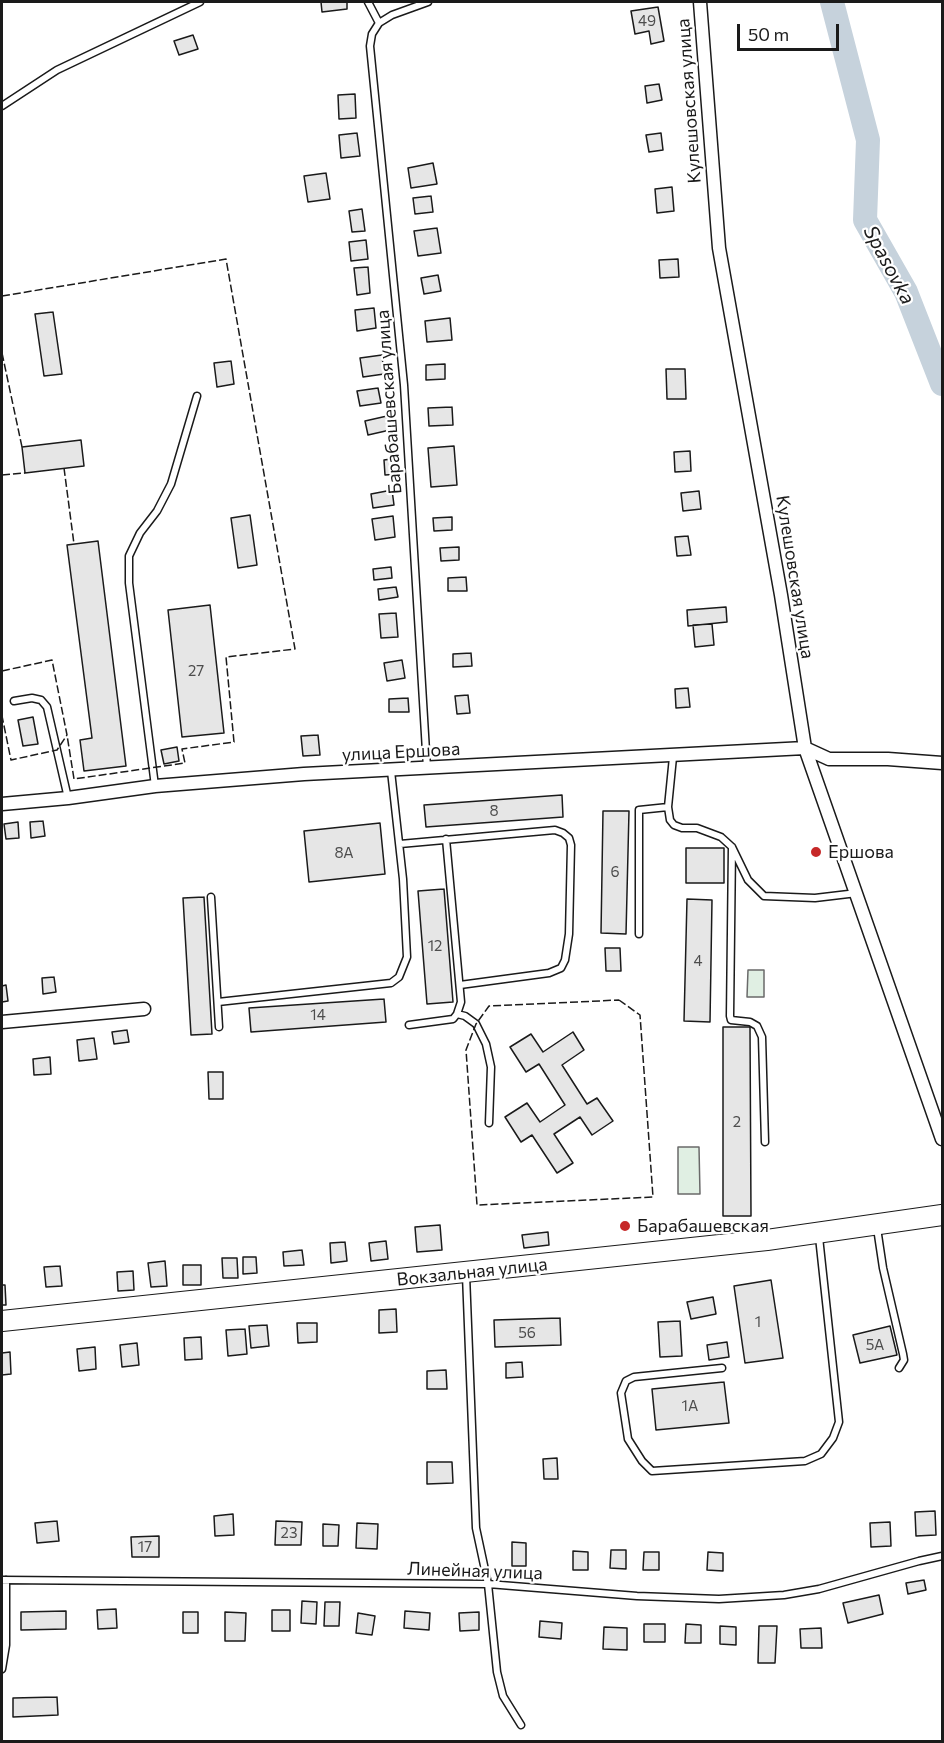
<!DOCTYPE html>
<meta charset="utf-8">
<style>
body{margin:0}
#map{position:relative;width:944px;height:1743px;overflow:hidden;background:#fff;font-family:Commissioner,sans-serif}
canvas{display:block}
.frame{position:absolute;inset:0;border:3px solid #1a1a1a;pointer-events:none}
.scale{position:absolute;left:737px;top:24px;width:102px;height:27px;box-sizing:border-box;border:3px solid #1a1a1a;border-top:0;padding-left:8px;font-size:18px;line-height:21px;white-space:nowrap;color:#1a1a1a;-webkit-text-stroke:4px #fff;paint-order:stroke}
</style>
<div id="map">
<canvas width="944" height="1743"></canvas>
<div class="frame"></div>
<div class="scale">50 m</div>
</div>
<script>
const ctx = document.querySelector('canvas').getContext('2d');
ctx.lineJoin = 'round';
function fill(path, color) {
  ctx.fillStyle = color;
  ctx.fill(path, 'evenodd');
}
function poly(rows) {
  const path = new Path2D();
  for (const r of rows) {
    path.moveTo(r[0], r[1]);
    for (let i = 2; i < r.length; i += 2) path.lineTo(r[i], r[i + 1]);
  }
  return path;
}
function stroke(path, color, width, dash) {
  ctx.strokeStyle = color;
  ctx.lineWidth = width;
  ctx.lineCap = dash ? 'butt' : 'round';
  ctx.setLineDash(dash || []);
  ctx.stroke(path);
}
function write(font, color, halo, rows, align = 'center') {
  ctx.font = font + ' Commissioner,sans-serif';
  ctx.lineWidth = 4.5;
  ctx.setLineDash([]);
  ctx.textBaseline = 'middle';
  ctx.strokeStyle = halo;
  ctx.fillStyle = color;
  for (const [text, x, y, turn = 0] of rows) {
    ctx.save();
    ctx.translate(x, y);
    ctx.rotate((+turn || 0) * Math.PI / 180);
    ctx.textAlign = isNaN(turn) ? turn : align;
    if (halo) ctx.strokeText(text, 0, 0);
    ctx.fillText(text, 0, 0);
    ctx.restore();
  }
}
const green = poly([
 [748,970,764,970,764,997,747,997,748,970],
 [678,1147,699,1147,700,1194,678,1194,678,1147]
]);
fill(green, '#e0efe3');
stroke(green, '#6a6a6a', 1.5);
stroke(poly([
 [832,2,868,140,865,220,906,292,942,384]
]), '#c6d2dc', 24);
const building = poly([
 [321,2,347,2,347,9,322,12,321,2],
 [658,7,664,41,651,44,649,31,635,34,631,11,658,7],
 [193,35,198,49,179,55,174,41,193,35],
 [659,84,662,100,647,103,645,86,659,84],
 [355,94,356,118,339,119,338,95,355,94],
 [357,133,360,156,341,158,339,135,357,133],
 [661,133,663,150,649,152,646,135,661,133],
 [433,163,437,184,411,188,408,168,433,163],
 [326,173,330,199,308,202,304,176,326,173],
 [672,187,674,211,657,213,655,189,672,187],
 [431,196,433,212,415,214,413,198,431,196],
 [362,209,365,231,352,232,349,211,362,209],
 [437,228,441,253,418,256,414,231,437,228],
 [366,240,368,259,351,261,349,242,366,240],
 [678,259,679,277,660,278,659,260,678,259],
 [368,267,370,293,357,295,354,268,368,267],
 [438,275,441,291,424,294,421,278,438,275],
 [374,308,376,328,357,331,355,310,374,308],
 [53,312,62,374,44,376,35,314,53,312],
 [450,318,452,340,427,342,425,321,450,318],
 [382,355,384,374,363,377,360,358,382,355],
 [231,361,234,384,217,387,214,363,231,361],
 [445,364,445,379,426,380,426,365,445,364],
 [666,369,685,369,686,399,667,399,666,369],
 [378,388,381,403,360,406,357,391,378,388],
 [452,407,453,425,429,426,428,408,452,407],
 [387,416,390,430,368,435,365,421,387,416],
 [81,440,84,466,25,473,22,447,81,440],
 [454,446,457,485,431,487,428,448,454,446],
 [690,451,691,471,675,472,674,452,690,451],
 [398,458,399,474,385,475,384,460,398,458],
 [392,490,394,505,373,508,371,494,392,490],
 [699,491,701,509,683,511,681,493,699,491],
 [250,515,257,565,238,568,231,518,250,515],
 [393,516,395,537,375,540,372,519,393,516],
 [452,517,452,530,434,531,433,518,452,517],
 [688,536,691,555,677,556,675,537,688,536],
 [98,541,126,766,84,771,80,740,92,738,67,545,98,541],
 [459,547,459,560,441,561,440,548,459,547],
 [391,567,392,578,374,580,373,569,391,567],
 [466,577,467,591,448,591,448,578,466,577],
 [396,587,398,597,379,600,378,589,396,587],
 [210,605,224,733,182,737,168,610,210,605],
 [726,607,727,622,688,626,687,610,726,607],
 [396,613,398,637,381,638,379,614,396,613],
 [712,624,714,645,695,647,693,625,712,624],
 [471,653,472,666,453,667,453,654,471,653],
 [402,660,405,678,387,681,384,663,402,660],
 [688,688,690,707,676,708,675,689,688,688],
 [468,695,470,713,457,714,455,696,468,695],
 [408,698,409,712,389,712,389,699,408,698],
 [33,717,38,744,23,746,18,720,33,717],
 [318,735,320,755,303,756,301,736,318,735],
 [177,747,179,761,164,764,161,750,177,747],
 [562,795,563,817,426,827,424,805,562,795],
 [603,811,629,811,626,934,601,933,603,811],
 [43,821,45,836,31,838,30,822,43,821],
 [18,822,19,838,6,839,4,824,18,822],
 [380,823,385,874,309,882,304,831,380,823],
 [686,848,724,848,724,883,686,883,686,848],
 [444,889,453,1002,427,1004,418,891,444,889],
 [204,897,212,1034,191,1035,183,898,204,897],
 [687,899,712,900,710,1022,684,1021,687,899],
 [605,948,620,948,621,971,606,971,605,948],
 [54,977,56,992,43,994,42,978,54,977],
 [6,985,8,1001,2,1002,2,986,6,985],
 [384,999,386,1022,251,1032,249,1008,384,999],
 [723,1027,750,1027,751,1216,723,1216,723,1027],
 [127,1030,129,1042,114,1044,112,1032,127,1030],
 [573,1032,584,1050,562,1065,587,1104,597,1098,613,1121,592,1135,580,1117,554,1134,573,1163,557,1173,532,1135,521,1142,505,1117,527,1103,540,1122,565,1105,539,1064,526,1072,510,1047,531,1034,543,1052,573,1032],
 [94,1038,97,1059,79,1061,77,1040,94,1038],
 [50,1057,51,1074,34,1075,33,1059,50,1057],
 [208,1072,223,1072,223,1099,209,1099,208,1072],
 [440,1225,442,1250,417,1252,415,1227,440,1225],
 [548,1232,549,1245,524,1248,522,1235,548,1232],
 [386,1241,388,1259,371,1261,369,1243,386,1241],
 [345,1242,347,1261,331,1263,330,1243,345,1242],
 [302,1250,304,1265,284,1266,283,1252,302,1250],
 [243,1257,256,1257,257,1273,243,1274,243,1257],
 [222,1258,237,1258,238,1278,223,1278,222,1258],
 [165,1261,167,1286,151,1287,148,1263,165,1261],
 [183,1265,201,1265,201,1285,183,1285,183,1265],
 [60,1266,62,1286,46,1287,44,1267,60,1266],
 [133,1271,134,1290,118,1291,117,1272,133,1271],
 [771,1280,783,1358,745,1363,734,1286,771,1280],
 [2,1285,5,1285,6,1305,2,1305,2,1285],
 [713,1297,716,1314,691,1319,687,1302,713,1297],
 [396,1309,397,1332,379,1333,379,1310,396,1309],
 [560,1318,561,1345,495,1347,494,1320,560,1318],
 [680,1321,682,1356,660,1357,658,1322,680,1321],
 [297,1323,317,1323,317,1342,298,1343,297,1323],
 [267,1325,269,1346,251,1348,249,1326,267,1325],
 [890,1326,897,1355,860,1363,853,1335,890,1326],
 [245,1329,247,1354,228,1356,226,1330,245,1329],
 [201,1337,202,1359,185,1360,184,1338,201,1337],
 [727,1342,729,1357,709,1360,707,1345,727,1342],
 [137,1343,139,1365,122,1367,120,1345,137,1343],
 [95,1347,96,1369,79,1371,77,1349,95,1347],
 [10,1352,11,1374,2,1375,2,1353,10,1352],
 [522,1362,523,1377,506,1378,506,1363,522,1362],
 [446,1370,447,1389,427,1389,427,1371,446,1370],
 [724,1382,729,1423,656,1430,652,1389,724,1382],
 [557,1458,558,1479,544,1479,543,1459,557,1458],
 [427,1462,452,1462,453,1483,427,1484,427,1462],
 [935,1511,936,1535,916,1536,915,1512,935,1511],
 [233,1514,234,1535,215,1536,214,1516,233,1514],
 [57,1521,59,1541,37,1543,35,1523,57,1521],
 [276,1521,302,1522,301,1545,275,1545,276,1521],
 [890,1522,891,1546,871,1547,870,1523,890,1522],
 [357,1523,378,1524,377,1549,356,1548,357,1523],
 [323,1524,339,1525,338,1546,323,1546,323,1524],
 [159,1536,159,1557,132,1557,131,1537,159,1536],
 [512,1542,526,1543,526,1566,512,1566,512,1542],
 [611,1550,626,1550,626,1569,610,1568,611,1550],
 [573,1551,588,1552,588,1570,573,1570,573,1551],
 [644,1552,659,1552,659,1570,643,1570,644,1552],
 [708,1552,723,1553,723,1571,707,1570,708,1552],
 [924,1580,926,1590,908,1594,906,1583,924,1580],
 [879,1595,883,1614,848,1623,843,1603,879,1595],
 [302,1601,317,1602,316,1624,301,1623,302,1601],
 [325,1602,340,1602,339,1626,324,1626,325,1602],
 [116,1609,117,1628,98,1629,97,1610,116,1609],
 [272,1610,290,1610,290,1631,272,1631,272,1610],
 [66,1611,66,1629,21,1630,21,1612,66,1611],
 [405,1611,430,1613,429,1630,404,1628,405,1611],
 [183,1612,198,1612,198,1633,183,1633,183,1612],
 [225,1612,246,1613,245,1641,225,1641,225,1612],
 [479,1612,479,1630,460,1631,459,1613,479,1612],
 [358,1613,375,1616,372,1635,356,1633,358,1613],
 [540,1621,562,1623,561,1639,539,1637,540,1621],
 [644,1624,665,1624,665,1642,644,1642,644,1624],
 [686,1624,701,1625,701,1643,685,1643,686,1624],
 [720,1626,736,1627,736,1645,720,1644,720,1626],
 [759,1626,777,1626,775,1663,758,1663,759,1626],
 [604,1627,627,1628,627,1650,603,1649,604,1627],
 [821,1628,822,1648,801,1648,800,1629,821,1628],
 [57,1697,58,1715,13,1717,13,1698,57,1697]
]);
fill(building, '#e6e6e6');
stroke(building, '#1a1a1a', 1.5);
const service = poly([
 [368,2,379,23],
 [2,106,57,70,200,2],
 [14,701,32,698,41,700,47,707,68,798],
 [673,757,668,807,670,820,674,825,682,828,697,828,721,837,732,847,748,880,764,896,815,898,857,893],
 [427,768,404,385,370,46,372,34,379,23,392,15,428,2],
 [155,786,129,583,129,556,140,533,157,511,171,484,197,396],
 [400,844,555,830,563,833,569,838,571,845,569,934,565,960,561,968,549,973,460,985],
 [732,847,730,1016,731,1020,750,1022,757,1026,762,1037,765,1142],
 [211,897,219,1027],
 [639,934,639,810,668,807],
 [218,1002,391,983,399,977,407,957,403,879,391,771],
 [457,1014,465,1016,476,1024,486,1044,491,1067,489,1123],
 [409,1025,453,1019,457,1014,461,1002,446,839],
 [877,1228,883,1268,903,1354,904,1360,899,1368],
 [466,1275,476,1528,488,1584,497,1672,503,1696,521,1725],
 [722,1368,634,1377,626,1381,621,1393,628,1439,642,1461,652,1471,805,1461,821,1454,833,1438,839,1422,819,1237],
 [2,1580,488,1584,637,1596,719,1599,784,1595,819,1589,919,1561,942,1556],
 [2,1669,6,1645,6,1580]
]);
const minor = poly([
 [700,2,719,248,781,595,805,748,942,1139],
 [2,804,68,798,155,786,304,774,805,748,829,759,888,759,942,763],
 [2,1022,144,1009]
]);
const primary = poly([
 [2,1321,767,1240,942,1215]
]);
stroke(service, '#1a1a1a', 9);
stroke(minor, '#1a1a1a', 15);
stroke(primary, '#1a1a1a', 22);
stroke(service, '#fff', 6);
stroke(minor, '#fff', 12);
stroke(primary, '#fff', 20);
stroke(poly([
 [2,296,226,259,295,649,226,657,234,742,182,749,185,763,74,779,67,735],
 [2,353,22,447],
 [64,468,74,544],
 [2,475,25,473],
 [2,671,52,660,67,735,57,750,11,760,2,716],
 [619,1000,640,1015,653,1197,477,1205,466,1050,476,1024,489,1006,619,1000]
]), '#1a1a1a', 1.5, [8, 3]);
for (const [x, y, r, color] of [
 [816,852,6,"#c62828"],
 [625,1226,6,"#c62828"]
]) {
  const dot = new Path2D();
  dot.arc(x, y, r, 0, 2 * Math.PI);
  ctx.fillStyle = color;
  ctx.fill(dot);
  stroke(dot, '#fff', 2);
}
write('15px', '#4d4d4d', null, [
 ["49",647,21],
 ["27",196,671],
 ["8",494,811],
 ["8А",344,853],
 ["6",615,872],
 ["12",435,946],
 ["4",698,961],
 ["14",318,1015],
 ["2",737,1122],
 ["1",758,1322],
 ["56",527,1333],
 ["5А",875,1345],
 ["1А",690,1406],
 ["23",289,1533],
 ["17",145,1547]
]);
write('18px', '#1a1a1a', '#fff', [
 ["Кулешовская улица",689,101,-94],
 ["Барабашевская улица",389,402,-94],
 ["Кулешовская улица",795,577,81],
 ["улица Ершова",401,752,-3],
 ["Вокзальная улица",472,1272,-6],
 ["Линейная улица",475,1571,2]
]);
write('18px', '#1a1a1a', '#fff', [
 ["Ершова",828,852],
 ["Барабашевская",637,1226]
], 'left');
write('italic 20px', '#1a1a1a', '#fff', [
 ["Spasovka",889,265,62]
]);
</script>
